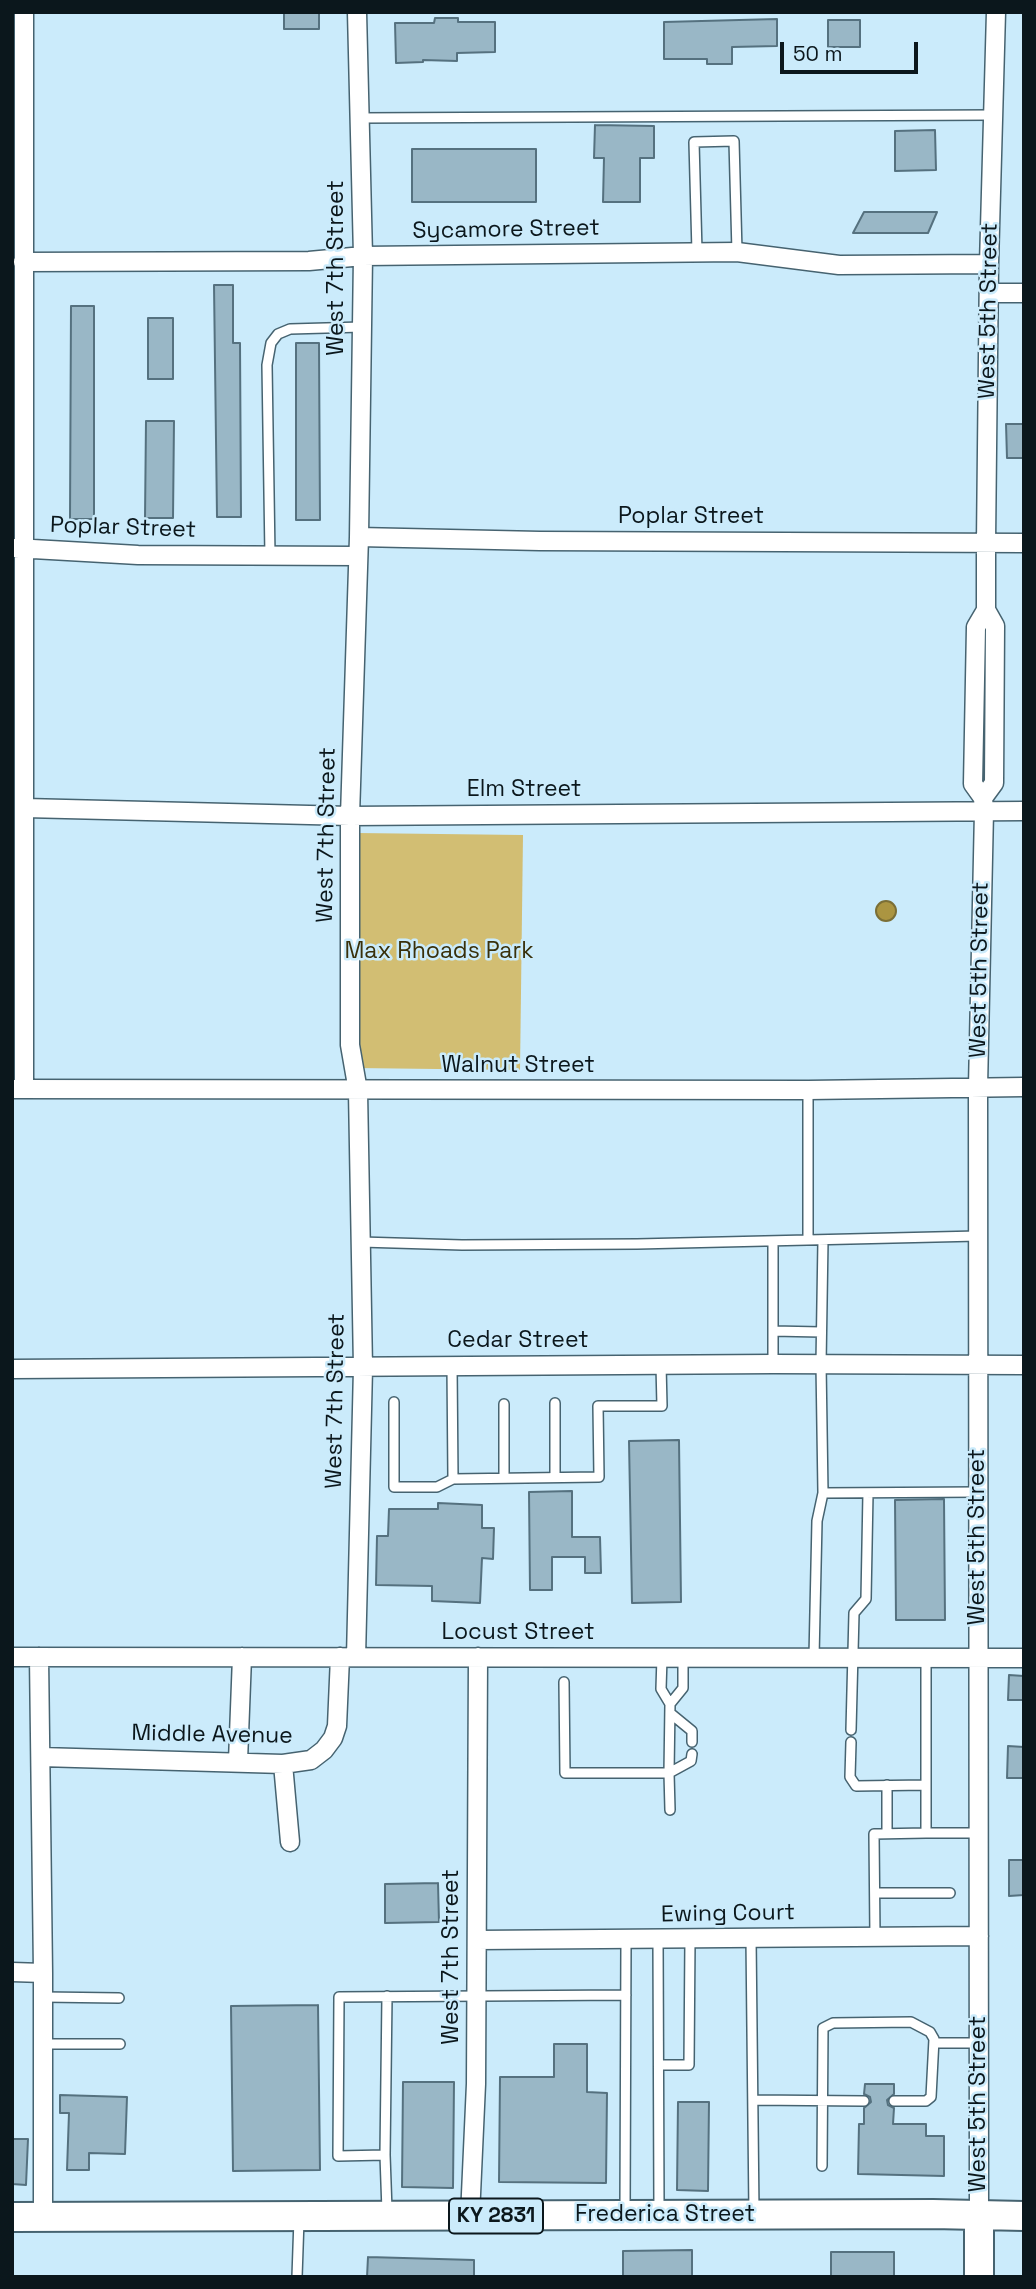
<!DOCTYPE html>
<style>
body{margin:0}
#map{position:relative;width:1036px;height:2289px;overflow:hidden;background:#cbebfb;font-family:"Space Grotesk",sans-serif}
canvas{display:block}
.frame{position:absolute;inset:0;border:14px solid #0b171c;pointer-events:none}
.scale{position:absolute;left:780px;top:42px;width:138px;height:32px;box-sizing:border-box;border:4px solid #0b171c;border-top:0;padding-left:9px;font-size:21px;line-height:24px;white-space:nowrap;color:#0b171c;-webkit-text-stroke:5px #cbebfb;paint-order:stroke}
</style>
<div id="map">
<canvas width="1036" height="2289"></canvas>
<div class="frame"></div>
<div class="scale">50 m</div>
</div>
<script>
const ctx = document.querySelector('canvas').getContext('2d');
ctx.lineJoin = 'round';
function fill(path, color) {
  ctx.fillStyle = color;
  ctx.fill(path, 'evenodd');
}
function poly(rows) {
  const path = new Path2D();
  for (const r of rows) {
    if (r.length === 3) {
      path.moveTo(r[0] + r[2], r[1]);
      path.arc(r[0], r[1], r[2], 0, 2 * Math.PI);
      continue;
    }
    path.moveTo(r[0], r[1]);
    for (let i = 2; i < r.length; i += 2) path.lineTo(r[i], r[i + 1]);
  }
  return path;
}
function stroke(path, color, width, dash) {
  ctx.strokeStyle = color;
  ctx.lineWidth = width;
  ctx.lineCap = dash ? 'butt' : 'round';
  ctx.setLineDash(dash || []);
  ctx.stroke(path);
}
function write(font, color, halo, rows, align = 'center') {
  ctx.font = font + ' "Space Grotesk",sans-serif';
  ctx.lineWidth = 5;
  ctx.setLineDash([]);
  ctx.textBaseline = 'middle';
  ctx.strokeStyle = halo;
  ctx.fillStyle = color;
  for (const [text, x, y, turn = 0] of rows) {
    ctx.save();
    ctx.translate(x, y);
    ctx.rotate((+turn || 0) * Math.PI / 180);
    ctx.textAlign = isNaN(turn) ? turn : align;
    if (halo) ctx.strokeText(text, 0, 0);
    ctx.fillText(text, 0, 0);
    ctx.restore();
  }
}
fill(poly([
 [357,833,523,835,520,1070,355,1068]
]), '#d2be73');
const water = poly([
 [886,911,10]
]);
fill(water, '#ab9541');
stroke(water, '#7b6f36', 2);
const building = poly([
 [284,12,319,12,319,29,284,29,284,12],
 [435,18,458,18,458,22,495,22,495,52,457,53,457,61,423,60,423,62,396,63,395,23,434,23,435,18],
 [777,19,777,46,732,47,732,64,707,64,707,59,664,59,664,22,777,19],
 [828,20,860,20,860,47,828,47,828,20],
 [595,125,654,126,654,158,640,158,640,202,603,202,604,158,594,158,595,125],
 [935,130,936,170,895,171,895,131,935,130],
 [412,149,536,149,536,202,412,202,412,149],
 [864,212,937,212,928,233,853,233,864,212],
 [214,285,233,285,233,343,240,343,241,517,217,517,214,285],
 [71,306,94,306,94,519,70,519,71,306],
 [148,318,173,318,173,379,148,379,148,318],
 [296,343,319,343,320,520,296,520,296,343],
 [146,421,174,421,173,518,145,518,146,421],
 [1006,424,1024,424,1024,458,1007,458,1006,424],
 [679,1440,681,1602,632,1603,629,1441,679,1440],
 [572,1491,572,1537,600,1537,601,1573,585,1573,585,1557,552,1557,552,1590,530,1590,529,1492,572,1491],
 [944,1499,945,1620,896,1620,895,1500,944,1499],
 [438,1503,482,1505,482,1528,494,1528,493,1559,482,1558,480,1603,432,1601,432,1586,376,1585,377,1536,388,1536,389,1509,438,1509,438,1503],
 [1009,1675,1024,1676,1024,1700,1008,1700,1009,1675],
 [1008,1746,1024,1747,1024,1778,1007,1778,1008,1746],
 [1009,1860,1024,1860,1024,1895,1009,1896,1009,1860],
 [438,1883,439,1922,385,1923,385,1884,438,1883],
 [318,2005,320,2170,233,2171,231,2006,318,2005],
 [554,2044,587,2044,587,2092,607,2093,606,2183,499,2182,500,2077,554,2077,554,2044],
 [403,2082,454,2082,453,2188,402,2187,403,2082],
 [865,2084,894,2084,894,2094,887,2100,888,2105,894,2108,893,2124,926,2124,926,2136,944,2136,944,2176,858,2174,859,2124,864,2124,864,2108,871,2102,870,2097,864,2094,865,2084],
 [60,2095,127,2097,125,2154,89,2153,89,2170,67,2170,69,2113,60,2113,60,2095],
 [678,2102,709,2102,708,2191,677,2190,678,2102],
 [12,2139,28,2139,26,2185,12,2184,12,2139],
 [692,2250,692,2277,623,2277,623,2251,692,2250],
 [831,2252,894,2252,894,2277,831,2277,831,2252],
 [368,2257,474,2260,474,2277,367,2277,368,2257]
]);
fill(building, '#99b7c6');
stroke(building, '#55717f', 2);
const lane = poly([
 [361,118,993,115],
 [697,252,694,142,734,141,737,252],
 [270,556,267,365,271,343,278,334,290,329,362,327],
 [808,1240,808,1090],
 [361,1242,462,1245,637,1244,978,1236],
 [773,1331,821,1332],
 [773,1364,773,1241],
 [452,1366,453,1479,599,1477,598,1406,662,1406,661,1365],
 [394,1402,394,1487,437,1487,453,1479],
 [555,1477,555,1403],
 [504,1478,504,1404],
 [823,1493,979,1492],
 [814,1657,817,1521,823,1493,821,1364,823,1240],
 [926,1658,926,1833,979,1833],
 [564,1682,565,1773,669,1773,670,1704,661,1689,662,1657],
 [670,1704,683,1688,683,1657],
 [670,1713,692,1731,692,1742],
 [851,1730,854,1613,866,1599,868,1493],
 [851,1742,850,1777,856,1786,926,1785],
 [887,1785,887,1833],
 [670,1810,669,1773,691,1761,692,1754],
 [875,1893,950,1893],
 [875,1937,874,1834,926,1833],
 [751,1938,754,2213],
 [658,1939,659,2210],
 [43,1997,119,1998],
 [934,2043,979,2043],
 [43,2044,120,2044],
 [659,2065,689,2065,690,1939],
 [753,2100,864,2101],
 [385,2155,387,1996],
 [822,2166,823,2028,833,2023,911,2022,930,2032,934,2039,931,2097,926,2101,894,2101],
 [625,2210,626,1940],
 [387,2211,385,2155,338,2156,339,1997,626,1995],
 [297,2277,299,2219]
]);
const street = poly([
 [24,12,24,1089],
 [23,262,309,261,363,256,737,252,839,265,989,264],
 [989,293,1024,293],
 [359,537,540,541,1024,543],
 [15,548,138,555,358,556],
 [983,798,994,783,995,626,986,610,986,542,989,264,996,12],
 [25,808,350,816,1024,811],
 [12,1089,808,1090,1024,1087],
 [12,1369,773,1364,1024,1365],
 [12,1657,1024,1658],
 [39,1657,43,1973,43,2217],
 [356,1657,363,1368,358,1091,350,1045,350,816,359,537,363,256,357,12],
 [41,1757,283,1764,311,1760,324,1750,333,1738,337,1726,340,1657],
 [238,1761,242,1657],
 [283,1764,290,1842],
 [477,1940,979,1936],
 [12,1972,43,1973],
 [979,2215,978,1087,984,811,983,798,973,784,976,627,986,610],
 [470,2216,476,2084,478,1657]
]);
const primary = poly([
 [979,2215,979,2277],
 [12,2217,933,2214,1024,2216]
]);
stroke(lane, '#466370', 12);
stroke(street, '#466370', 21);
stroke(primary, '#466370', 32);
stroke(lane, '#fff', 9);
stroke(street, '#fff', 18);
stroke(primary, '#fff', 28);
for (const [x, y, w] of [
 [496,2216,94]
]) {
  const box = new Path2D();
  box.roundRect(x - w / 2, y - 17.5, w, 35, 5);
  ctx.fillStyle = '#cbebfb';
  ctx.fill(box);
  stroke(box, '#0b171c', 2);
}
write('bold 21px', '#0b171c', null, [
 ["KY 2831",496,2216]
]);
write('23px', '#0b171c', '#cbebfb', [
 ["Sycamore Street",506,230,-1],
 ["West 7th Street",337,268,-90],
 ["West 5th Street",989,311,-89],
 ["Poplar Street",691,517],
 ["Poplar Street",123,528,2],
 ["Elm Street",524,790],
 ["West 7th Street",327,835,-89],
 ["West 5th Street",980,970,-89],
 ["Walnut Street",518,1066],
 ["Cedar Street",518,1341],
 ["West 7th Street",336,1401,-89],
 ["West 5th Street",978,1537,-90],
 ["Locust Street",518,1633],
 ["Middle Avenue",212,1735,1],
 ["Ewing Court",728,1914,-1],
 ["West 7th Street",452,1957,-90],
 ["West 5th Street",979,2104,-90],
 ["Frederica Street",665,2215]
]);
write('23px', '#39300a', '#cbebfb', [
 ["Max Rhoads Park",439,952]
]);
</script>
